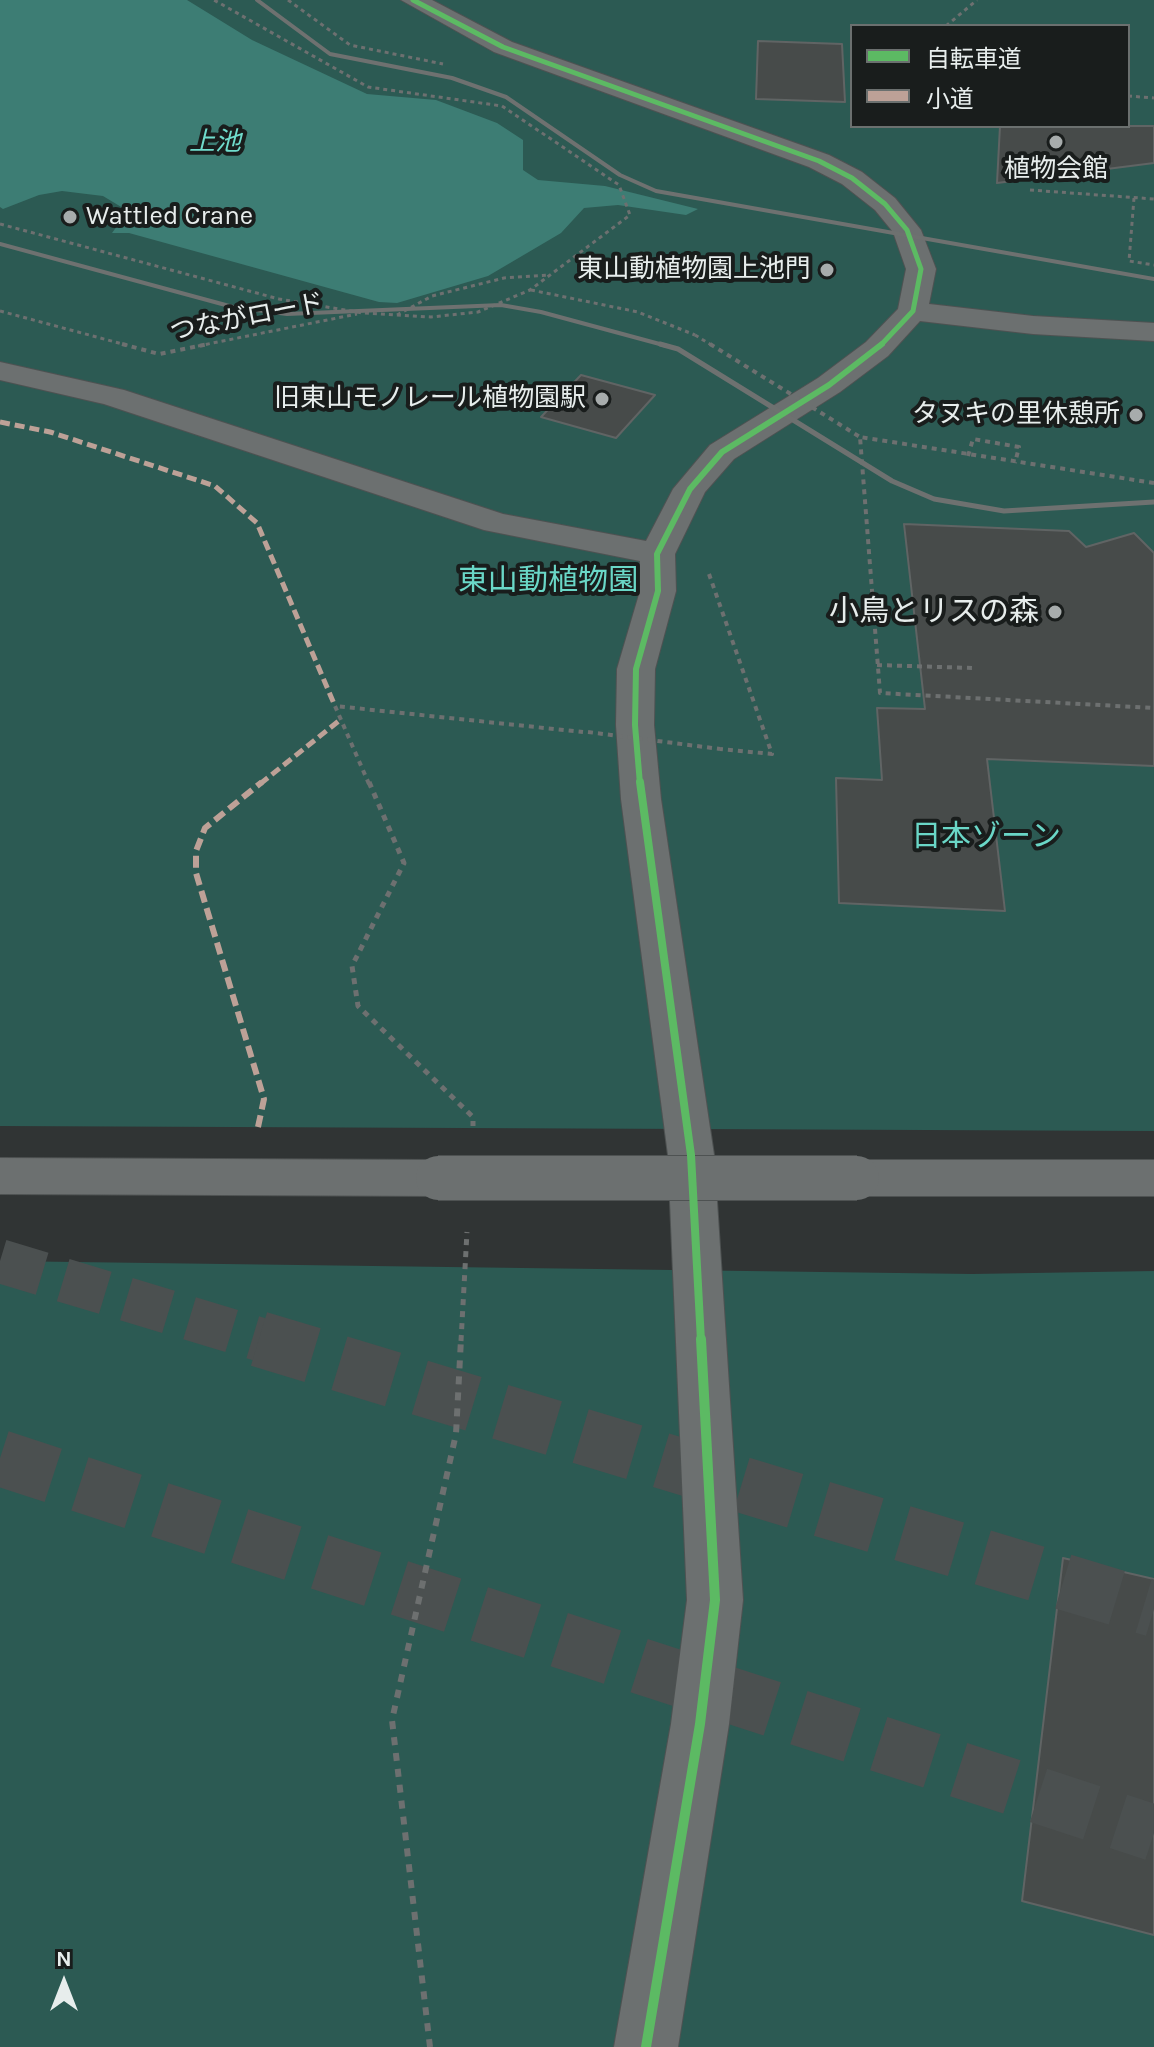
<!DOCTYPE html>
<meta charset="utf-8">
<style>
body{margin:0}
#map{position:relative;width:1154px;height:2047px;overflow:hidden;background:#303434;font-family:Karla,"Noto Sans JP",sans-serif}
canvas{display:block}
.legend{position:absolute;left:850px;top:24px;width:280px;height:104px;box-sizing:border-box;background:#191d1c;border:2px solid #6b706f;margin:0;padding:10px 14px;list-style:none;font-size:24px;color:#e7edec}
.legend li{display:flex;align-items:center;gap:16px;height:40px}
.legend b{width:40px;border:2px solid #6b706f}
.north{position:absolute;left:24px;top:1943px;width:80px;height:80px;-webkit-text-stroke:6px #191d1c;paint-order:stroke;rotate:0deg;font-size:22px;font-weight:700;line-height:32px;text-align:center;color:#e7edec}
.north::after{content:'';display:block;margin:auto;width:28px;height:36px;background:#e7edec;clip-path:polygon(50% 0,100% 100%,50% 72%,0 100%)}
</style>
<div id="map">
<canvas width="1154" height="2047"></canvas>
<ul class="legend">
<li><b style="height:10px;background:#5cba63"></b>自転車道</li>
<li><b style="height:10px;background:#bda197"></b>小道</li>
</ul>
<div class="north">N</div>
</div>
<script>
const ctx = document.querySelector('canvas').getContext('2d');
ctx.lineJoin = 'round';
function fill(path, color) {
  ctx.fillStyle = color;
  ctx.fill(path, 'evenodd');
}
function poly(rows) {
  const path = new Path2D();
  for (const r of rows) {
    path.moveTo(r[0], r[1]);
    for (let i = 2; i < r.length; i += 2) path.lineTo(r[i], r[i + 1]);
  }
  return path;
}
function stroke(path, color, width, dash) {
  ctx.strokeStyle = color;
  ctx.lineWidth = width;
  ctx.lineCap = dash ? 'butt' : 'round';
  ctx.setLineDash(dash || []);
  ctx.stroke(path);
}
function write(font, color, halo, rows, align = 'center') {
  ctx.font = font + ' Karla,"Noto Sans JP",sans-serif';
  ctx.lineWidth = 8;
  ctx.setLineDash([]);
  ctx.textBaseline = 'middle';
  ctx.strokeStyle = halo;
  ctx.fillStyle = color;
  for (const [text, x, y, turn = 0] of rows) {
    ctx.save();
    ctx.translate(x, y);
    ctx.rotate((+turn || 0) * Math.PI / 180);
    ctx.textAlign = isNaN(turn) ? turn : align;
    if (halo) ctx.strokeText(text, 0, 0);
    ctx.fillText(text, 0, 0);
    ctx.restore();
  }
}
fill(poly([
 [0,0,1154,0,1154,1131,0,1126],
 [852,26,1128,26,1128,126,852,126],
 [0,1261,972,1274,1154,1271,1154,2047,0,2047]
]), '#2c5a53');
fill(poly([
 [0,0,187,0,252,40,367,94,436,100,497,123,523,140,523,170,538,180,605,186,698,209,686,215,618,205,584,208,561,233,488,276,397,303,379,302,129,233,112,233,128,211,103,196,62,191,39,195,3,209,0,207]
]), '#3d7d74');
const building = poly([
 [758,41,842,44,845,102,756,99,758,41],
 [1000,126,1154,126,1154,163,997,183,1000,126],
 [581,375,655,395,616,438,541,417,581,375],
 [904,524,1069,531,1086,547,1134,533,1154,553,1154,766,987,759,1005,911,839,903,836,778,882,780,877,708,925,709,904,524],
 [1063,1558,1154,1579,1154,1935,1022,1901,1063,1558]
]);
fill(building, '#474b4a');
stroke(building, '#606464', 2);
stroke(poly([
 [0,1261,265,1341]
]), '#4b5050', 44, [44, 22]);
stroke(poly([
 [259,1339,1154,1609],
 [0,1458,1154,1833]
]), '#4b5050', 56, [56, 28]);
const minor = poly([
 [401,0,432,0,512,42,829,155,862,172,895,198,921,230,936,269,929,304,1033,316,1154,323,1154,341,1033,334,920,321,888,356,840,392,734,459,705,492,675,554,676,591,655,669,654,725,661,799,714,1155,743,1600,729,1724,678,2047,614,2047,671,1724,687,1600,668,1155,621,799,616,725,617,669,640,591,640,561,484,530,104,404,0,380,0,362,124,390,503,514,646,541,673,489,710,445,818,378,866,342,898,309,906,269,893,232,875,210,842,184,809,167,494,52,401,0],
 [0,1158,438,1160,455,1165,461,1178,455,1191,438,1196,0,1194,0,1158],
 [857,1160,1154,1160,1154,1196,857,1196,840,1191,834,1178,840,1165,857,1160]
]);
stroke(minor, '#4e5252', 2);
stroke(poly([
 [288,0,350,45,443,64],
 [946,26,977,0],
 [1128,96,1154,98],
 [1030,190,1154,199],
 [1134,198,1129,261,1154,265],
 [0,224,279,299,363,313,431,317,478,312,530,290,630,215,619,185,502,106,368,87,214,0],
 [531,290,638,312,695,335],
 [0,311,130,346],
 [397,315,432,296,504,278,548,275],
 [198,346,357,314]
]), '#6d7070', 3, [4, 4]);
stroke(poly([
 [122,344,159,354,208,344],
 [968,456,973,439,1019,447,1015,463],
 [1154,483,860,437,880,693,1154,708],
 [709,574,772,754,720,749],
 [877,665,972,668],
 [369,784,335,706,583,732]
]), '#6d7070', 4, [5, 5]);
stroke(poly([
 [369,782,404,863,352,966,358,1006,473,1117,473,1126],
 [461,1341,467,1232]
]), '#6d7070', 5, [6, 6]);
stroke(poly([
 [430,2047,392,1720,456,1434,461,1339]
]), '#6d7070', 6, [8, 8]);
fill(minor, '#6c7070');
stroke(poly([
 [257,0,330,54,452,78,506,97,620,175,656,191,1154,279],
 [0,244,233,307,287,314,501,305,541,312,667,346]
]), '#6e7170', 4);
stroke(poly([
 [660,344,678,349,892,481,934,499,1004,511,1154,502]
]), '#6e7170', 5);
const minorBridge = poly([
 [438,1178,857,1178]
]);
stroke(minorBridge, '#4e5252', 46, []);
stroke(poly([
 [695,335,713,346]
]), '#6d7070', 3, [4, 4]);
stroke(poly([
 [710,344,860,437],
 [588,732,720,749]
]), '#6d7070', 4, [5, 5]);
stroke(minorBridge, '#6c7070', 44);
stroke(poly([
 [0,422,50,432,215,486,257,523,335,706],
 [260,784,340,720]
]), '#bda197', 5, [10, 5]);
stroke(poly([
 [258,1127,264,1099,196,873,196,851,205,828,262,782]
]), '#bda197', 6, [12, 6]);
stroke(poly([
 [413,0,503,47,819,161,852,178,885,204,907,230,921,269,913,311,880,346]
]), '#5cba63', 5);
stroke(poly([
 [640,784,635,725,636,669,658,591,657,554,690,489,722,452,829,385,882,344]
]), '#5cba63', 6);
stroke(poly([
 [640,782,691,1155,701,1341]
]), '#5cba63', 8);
stroke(poly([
 [646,2047,700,1724,715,1600,701,1339]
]), '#5cba63', 10);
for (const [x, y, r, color] of [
 [1056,142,8,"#a7acac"],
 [70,217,8,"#a7acac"],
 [827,270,8,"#a7acac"],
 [602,399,8,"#a7acac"],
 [1136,415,8,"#a7acac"],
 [1055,612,8,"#a7acac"]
]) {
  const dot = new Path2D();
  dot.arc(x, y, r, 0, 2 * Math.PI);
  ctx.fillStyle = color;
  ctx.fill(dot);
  stroke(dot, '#191d1c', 3);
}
write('italic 26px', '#70dccc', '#191d1c', [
 ["上池",215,143]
]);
write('26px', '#e7edec', '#191d1c', [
 ["植物会館",1056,170,"center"],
 ["Wattled Crane",86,217,"left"],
 ["東山動植物園上池門",811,270],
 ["旧東山モノレール植物園駅",586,399],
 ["タヌキの里休憩所",1120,415]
], 'right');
write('26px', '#e7edec', '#191d1c', [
 ["つながロード",247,318,-11]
]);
write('30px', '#6ad7c7', '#191d1c', [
 ["東山動植物園",548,581],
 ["日本ゾーン",986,837]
]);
write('30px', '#e7edec', '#191d1c', [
 ["小鳥とリスの森",1039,612]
], 'right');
</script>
